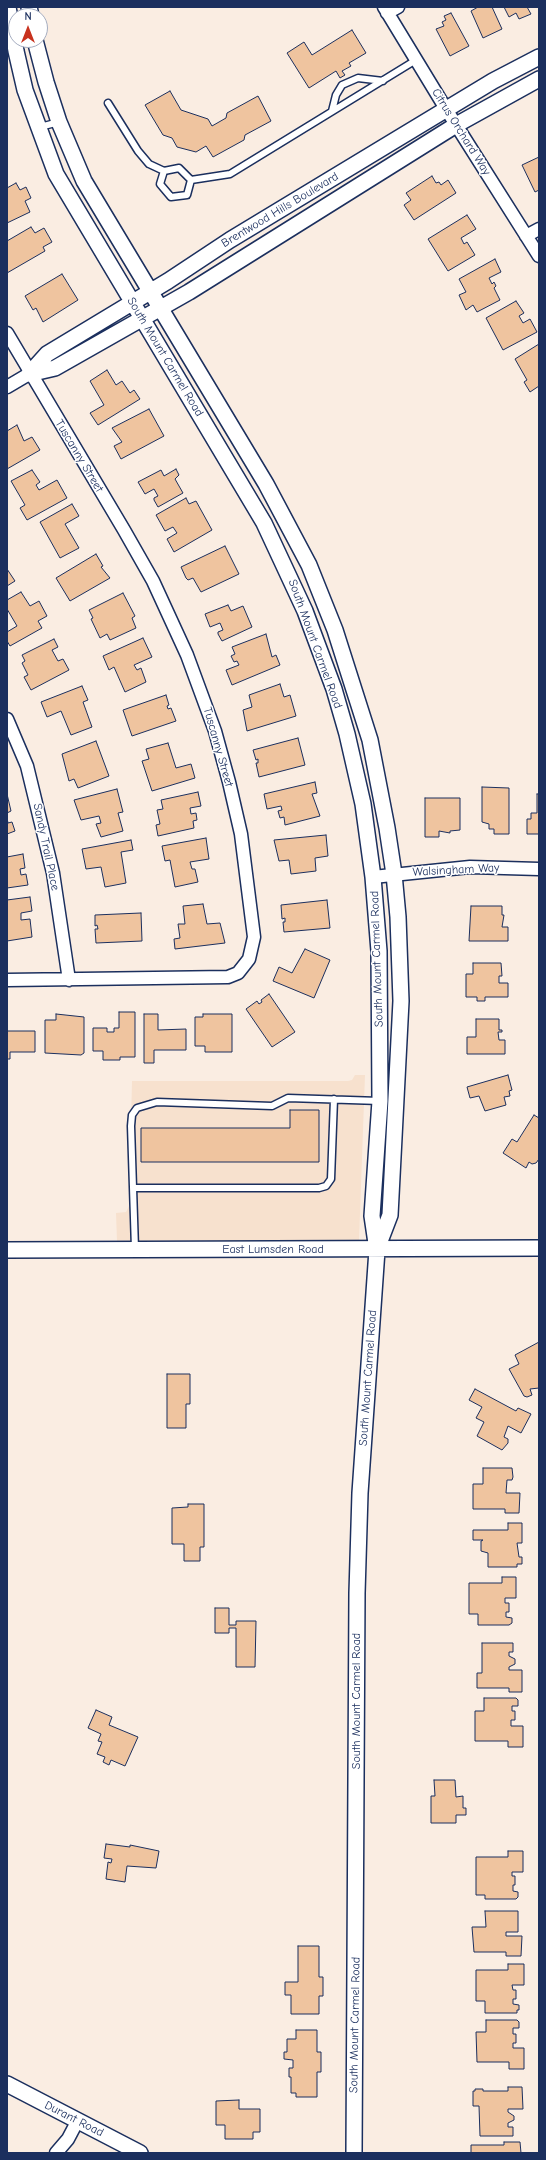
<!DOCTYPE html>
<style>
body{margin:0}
#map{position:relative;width:546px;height:2160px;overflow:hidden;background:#faede2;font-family:"Comic Neue",sans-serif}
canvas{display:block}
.frame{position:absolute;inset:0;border:8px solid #1b2f5e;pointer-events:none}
.north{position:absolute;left:8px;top:8px;width:40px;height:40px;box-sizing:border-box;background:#fff;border:1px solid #a4acbf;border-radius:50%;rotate:0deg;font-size:11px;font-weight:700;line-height:16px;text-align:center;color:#1b2f5e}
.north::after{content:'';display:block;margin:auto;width:14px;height:18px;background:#c8321e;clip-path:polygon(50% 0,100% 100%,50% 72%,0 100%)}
</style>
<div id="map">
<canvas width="546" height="2160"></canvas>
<div class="frame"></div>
<div class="north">N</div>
</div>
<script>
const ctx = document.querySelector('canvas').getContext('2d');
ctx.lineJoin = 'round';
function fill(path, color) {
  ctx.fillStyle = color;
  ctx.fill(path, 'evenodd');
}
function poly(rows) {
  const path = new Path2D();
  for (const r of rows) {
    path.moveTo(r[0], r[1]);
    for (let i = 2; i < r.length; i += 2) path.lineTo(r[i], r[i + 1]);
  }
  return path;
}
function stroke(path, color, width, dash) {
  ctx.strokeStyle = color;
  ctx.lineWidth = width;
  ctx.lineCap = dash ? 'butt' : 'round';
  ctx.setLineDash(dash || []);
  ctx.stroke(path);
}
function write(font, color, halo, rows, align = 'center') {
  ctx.font = font + ' "Comic Neue",sans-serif';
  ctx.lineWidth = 3;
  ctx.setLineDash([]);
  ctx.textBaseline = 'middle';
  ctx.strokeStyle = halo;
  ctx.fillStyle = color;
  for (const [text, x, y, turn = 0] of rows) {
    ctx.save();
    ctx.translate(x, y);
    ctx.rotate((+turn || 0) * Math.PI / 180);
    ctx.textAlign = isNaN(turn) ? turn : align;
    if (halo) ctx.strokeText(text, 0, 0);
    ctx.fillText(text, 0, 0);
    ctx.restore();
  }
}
fill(poly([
 [355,1075,365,1075,359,1241,117,1241,116,1213,126,1212,129,1206,132,1081,348,1081,352,1080]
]), '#f7e1ce');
const building = poly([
 [478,7,492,7,502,29,483,38,471,11,478,7],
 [504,7,527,7,531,14,519,19,516,13,509,17,504,7],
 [451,13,469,46,450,56,436,29,444,26,442,22,446,20,444,16,451,13],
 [352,30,366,53,349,63,351,66,342,71,345,75,340,78,336,71,309,88,287,53,304,42,312,55,352,30],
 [170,91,181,110,208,119,212,126,226,118,227,113,258,96,271,121,245,135,244,140,213,157,206,146,196,152,177,147,172,138,163,135,145,105,170,91],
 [539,157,539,190,535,192,522,165,539,157],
 [432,176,436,183,439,182,441,185,448,180,456,193,414,220,404,205,411,200,406,193,432,176],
 [16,183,20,190,26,187,31,198,25,201,30,212,7,223,7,188,16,183],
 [467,215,476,229,461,238,464,244,467,242,475,255,448,271,428,239,467,215],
 [31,227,35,233,44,228,52,242,43,247,45,251,7,273,7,241,31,227],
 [495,259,501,272,489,278,492,284,494,282,496,286,494,288,500,300,477,312,473,305,466,310,459,295,466,292,459,279,495,259],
 [62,274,78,300,43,322,36,308,33,310,25,296,62,274],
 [516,301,524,313,519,316,523,323,530,319,537,332,503,350,486,318,516,301],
 [539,344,539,386,530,392,524,382,527,380,515,359,539,344],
 [107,370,116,385,122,381,130,393,134,390,140,399,98,425,90,413,104,405,90,381,107,370],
 [149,409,164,436,121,459,114,446,122,442,112,428,149,409],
 [17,425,24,441,32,437,40,450,7,469,7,431,17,425],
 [176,469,179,475,175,479,183,493,158,507,154,500,154,498,158,496,154,489,145,494,138,482,161,470,164,476,176,469],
 [32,470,40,482,36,485,39,490,57,480,67,498,27,520,20,508,25,505,11,481,32,470],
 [186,498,189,504,196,501,212,530,174,552,167,539,177,533,173,527,165,531,156,515,186,498],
 [72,504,79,516,65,524,79,548,60,558,40,522,72,504],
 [225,546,239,574,201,592,193,578,188,580,186,578,181,567,225,546],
 [96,554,103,566,101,567,110,578,70,601,56,578,96,554],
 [7,569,15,581,7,586,7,569],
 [21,592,30,606,39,601,47,616,38,621,42,628,10,646,7,641,7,632,17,626,7,609,7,600,21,592],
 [123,593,135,616,132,618,136,628,110,640,107,634,100,638,91,619,93,618,89,610,123,593],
 [228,605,231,611,243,606,252,627,222,641,218,634,218,632,223,630,220,623,210,627,205,614,228,605],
 [266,634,272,657,276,655,280,665,232,685,226,670,239,665,237,661,234,662,231,656,235,654,232,647,266,634],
 [143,638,152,657,134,665,137,670,141,668,146,682,125,692,114,667,109,670,103,656,143,638],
 [54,639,58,647,52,650,58,661,63,659,69,670,31,690,24,677,28,675,22,663,25,661,22,655,54,639],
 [280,684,284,697,290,695,296,716,247,731,243,710,252,707,249,695,280,684],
 [82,686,88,700,83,702,92,727,71,735,61,711,47,717,41,702,82,686],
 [166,695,169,705,167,706,168,709,171,708,176,721,132,736,123,710,166,695],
 [298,738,305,765,259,777,256,763,258,763,258,759,256,760,253,750,298,738],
 [96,741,109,776,78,788,74,779,69,781,62,754,96,741],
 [168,743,176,768,191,764,195,778,152,791,142,761,149,759,146,749,168,743],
 [315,782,317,793,312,794,320,816,285,825,284,817,280,818,278,811,282,810,281,806,267,809,264,794,315,782],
 [482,787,509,788,509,834,494,834,494,829,489,829,489,824,482,822,482,787],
 [117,789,123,812,118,813,123,831,101,837,96,824,101,823,99,816,81,820,74,800,117,789],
 [198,792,201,806,190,808,191,814,196,813,197,820,193,821,194,828,158,836,156,825,160,824,157,810,163,809,161,800,198,792],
 [7,794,11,811,7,813,7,794],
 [537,794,539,794,539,834,527,834,527,819,531,819,531,813,537,813,537,794],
 [425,798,460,798,460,830,450,831,450,833,439,831,439,837,425,837,425,798],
 [7,818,8,823,12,822,15,831,7,834,7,818],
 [326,835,328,856,315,858,316,871,291,874,289,860,279,861,274,840,326,835],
 [206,838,209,859,190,862,192,869,195,869,198,882,175,887,170,860,165,861,162,846,206,838],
 [131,840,133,850,121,852,126,883,105,887,101,867,86,869,82,849,131,840],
 [23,854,25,868,20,869,21,875,26,874,28,885,7,888,7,857,23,854],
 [30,897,32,911,21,913,21,920,30,919,32,937,7,941,7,900,30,897],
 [327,900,330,928,284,932,283,922,285,922,285,918,282,919,281,905,327,900],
 [203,904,207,924,220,923,225,943,175,949,174,939,180,938,178,924,185,924,183,906,203,904],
 [471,906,502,906,502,915,504,915,502,927,508,927,508,941,469,941,471,906],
 [141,913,142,941,96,943,95,929,98,929,97,925,95,926,95,915,141,913],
 [305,949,330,960,314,998,273,981,279,967,292,973,305,949],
 [473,963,501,963,502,976,499,976,499,983,508,983,508,997,485,997,485,1001,477,1001,477,997,466,997,466,974,473,974,473,963],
 [269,994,295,1032,272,1047,246,1009,257,1001,259,1004,262,1002,261,1000,269,994],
 [119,1012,135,1012,135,1057,120,1057,120,1060,103,1060,103,1051,93,1051,93,1028,107,1028,107,1032,114,1032,114,1028,119,1028,119,1012],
 [56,1014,84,1017,84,1053,81,1055,45,1053,45,1020,56,1020,56,1014],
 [144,1014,158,1014,158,1030,186,1029,186,1050,154,1050,154,1063,144,1063,144,1014],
 [203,1014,232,1014,232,1052,205,1052,205,1046,195,1046,195,1017,203,1017,203,1014],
 [7,1015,7,1031,35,1031,35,1052,10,1052,10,1059,7,1059,7,1015],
 [476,1019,499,1019,499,1030,502,1030,502,1032,498,1032,499,1040,505,1040,505,1054,467,1054,467,1037,476,1037,476,1019],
 [508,1075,512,1090,509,1091,510,1096,504,1097,506,1105,485,1111,479,1096,470,1098,467,1087,508,1075],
 [290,1110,319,1110,319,1162,141,1162,141,1128,290,1128,290,1110],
 [534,1115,539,1118,539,1159,536,1163,532,1164,529,1162,526,1168,503,1153,512,1139,517,1142,534,1115],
 [539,1342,539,1388,530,1389,532,1395,527,1397,524,1396,509,1369,519,1364,515,1355,539,1342],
 [167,1374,190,1374,190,1404,186,1404,186,1428,167,1428,167,1374],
 [475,1389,516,1411,518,1408,531,1414,521,1433,508,1426,504,1437,508,1439,508,1443,502,1450,477,1436,484,1422,476,1418,482,1407,469,1400,475,1389],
 [483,1468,512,1468,513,1477,512,1480,507,1480,506,1493,520,1493,519,1513,505,1513,505,1509,473,1509,473,1484,483,1484,483,1468],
 [188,1504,204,1504,204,1547,200,1547,200,1561,184,1561,184,1544,172,1544,172,1508,188,1507,188,1504],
 [508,1523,522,1523,522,1543,517,1543,519,1557,522,1557,522,1564,517,1564,517,1567,488,1567,488,1553,481,1551,481,1541,483,1540,473,1540,473,1530,508,1530,508,1523],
 [502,1577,516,1577,516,1598,505,1598,505,1603,509,1603,509,1612,506,1612,506,1617,512,1618,512,1623,509,1625,478,1625,478,1614,469,1614,469,1583,502,1583,502,1577],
 [215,1608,229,1608,229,1625,236,1625,236,1621,256,1621,255,1667,236,1667,236,1628,229,1628,229,1633,215,1633,215,1608],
 [482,1643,513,1643,513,1652,509,1652,509,1656,515,1659,515,1664,509,1667,509,1670,522,1670,522,1692,509,1692,509,1688,477,1688,477,1673,482,1673,482,1643],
 [484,1698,516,1698,518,1700,518,1706,512,1706,512,1711,515,1711,515,1720,511,1720,511,1726,523,1726,523,1747,508,1747,508,1741,475,1741,475,1711,484,1711,484,1698],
 [96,1710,112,1717,109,1725,138,1737,125,1766,111,1760,109,1765,103,1762,105,1757,97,1754,102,1742,98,1741,101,1734,88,1728,96,1710],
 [434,1780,455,1780,456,1797,463,1796,463,1808,466,1808,466,1815,456,1815,456,1823,431,1823,431,1796,435,1796,434,1780],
 [106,1844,130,1847,130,1845,159,1851,156,1868,127,1866,125,1882,106,1879,108,1862,111,1863,112,1859,104,1858,106,1844],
 [508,1851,523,1851,523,1872,512,1872,512,1876,515,1876,515,1885,513,1885,513,1891,518,1892,518,1897,516,1899,485,1899,485,1895,476,1895,476,1857,508,1857,508,1851],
 [485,1911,518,1911,518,1932,506,1932,506,1936,522,1936,521,1956,506,1956,506,1952,474,1952,472,1927,486,1927,485,1911],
 [298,1946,319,1946,319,1977,323,1977,323,1996,319,1996,319,2014,291,2014,291,1995,285,1995,285,1982,298,1982,298,1946],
 [508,1964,524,1964,524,1985,512,1985,513,1990,516,1990,516,1999,513,1999,513,2004,519,2005,519,2010,517,2010,517,2013,485,2013,485,2001,476,2001,476,1970,508,1970,508,1964],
 [486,2020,517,2020,519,2022,519,2028,513,2028,513,2034,516,2034,516,2043,513,2043,513,2048,524,2048,524,2069,509,2069,509,2062,477,2062,476,2032,486,2032,486,2020],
 [296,2030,317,2030,317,2052,321,2052,321,2072,317,2072,317,2097,296,2097,296,2093,291,2093,291,2077,289,2077,289,2068,293,2068,293,2060,284,2059,284,2052,287,2052,287,2039,296,2039,296,2030],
 [508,2087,522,2087,523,2109,508,2109,508,2112,514,2116,514,2120,508,2123,508,2127,513,2127,513,2136,480,2136,479,2106,473,2106,473,2091,475,2091,475,2089,483,2089,483,2091,508,2091,508,2087],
 [239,2100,239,2109,260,2109,260,2132,253,2132,253,2139,225,2139,225,2125,216,2125,216,2101,239,2100],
 [504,2142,520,2142,521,2153,471,2153,471,2145,504,2145,504,2142]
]);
fill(building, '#efc49f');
stroke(building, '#1b2f5e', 1);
const service = poly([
 [108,103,138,151,149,164,164,171,160,184,171,197,187,195,191,180,230,174,416,60],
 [332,111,336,95,342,85,358,78,383,81],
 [40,127,59,122],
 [164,171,179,168,191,180],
 [134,1188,319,1188,326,1186,331,1179,334,1099],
 [135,1249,131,1126,132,1115,137,1108,157,1102,272,1106,288,1098,380,1101]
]);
const minor = poly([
 [384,7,446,109,539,256],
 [387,13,398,7],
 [526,236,539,229],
 [7,333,124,530,153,581,187,655,215,731,229,782,241,834,254,937,249,959,238,973,228,977,7,980],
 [7,387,29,374],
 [7,719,27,766,53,873,69,980],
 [373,877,470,867,539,869],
 [56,2153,68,2139,78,2120]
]);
const tertiary = poly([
 [8,7,16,51,25,90,56,174,264,523,305,611,334,689,347,734,363,804,373,877,379,951,380,1101,372,1216,377,1250,360,1493,357,1593,354,2153],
 [29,7,31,16],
 [35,40,46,82,59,122,84,181,266,484,309,565,335,630,370,740,387,828,394,874,398,917,401,1001,390,1215,377,1249],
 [29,374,47,354,168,281,230,240,493,81,539,57],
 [29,374,55,368,189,292,456,125,539,79],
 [7,1250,539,1248],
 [7,2084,140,2153]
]);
stroke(service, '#1b2f5e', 9);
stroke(minor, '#1b2f5e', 15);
stroke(tertiary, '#1b2f5e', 18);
stroke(service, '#fff', 6);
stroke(minor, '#fff', 12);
stroke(tertiary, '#fff', 15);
write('12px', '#1b2f5e', '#fff', [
 ["Citrus Orchard Way",461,132,58],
 ["Brentwood Hills Boulevard",280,210,-31],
 ["South Mount Carmel Road",165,357,59],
 ["Tuscanny Street",79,456,59],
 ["South Mount Carmel Road",315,644,70],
 ["Tuscanny Street",218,747,74],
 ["Sandy Trail Place",46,847,78],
 ["Walsingham Way",456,870,-3],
 ["South Mount Carmel Road",377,959,-92],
 ["East Lumsden Road",273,1250],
 ["South Mount Carmel Road",368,1378,-86],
 ["South Mount Carmel Road",357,1701,-90],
 ["South Mount Carmel Road",355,2025,-89],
 ["Durant Road",74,2119,27]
]);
</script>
